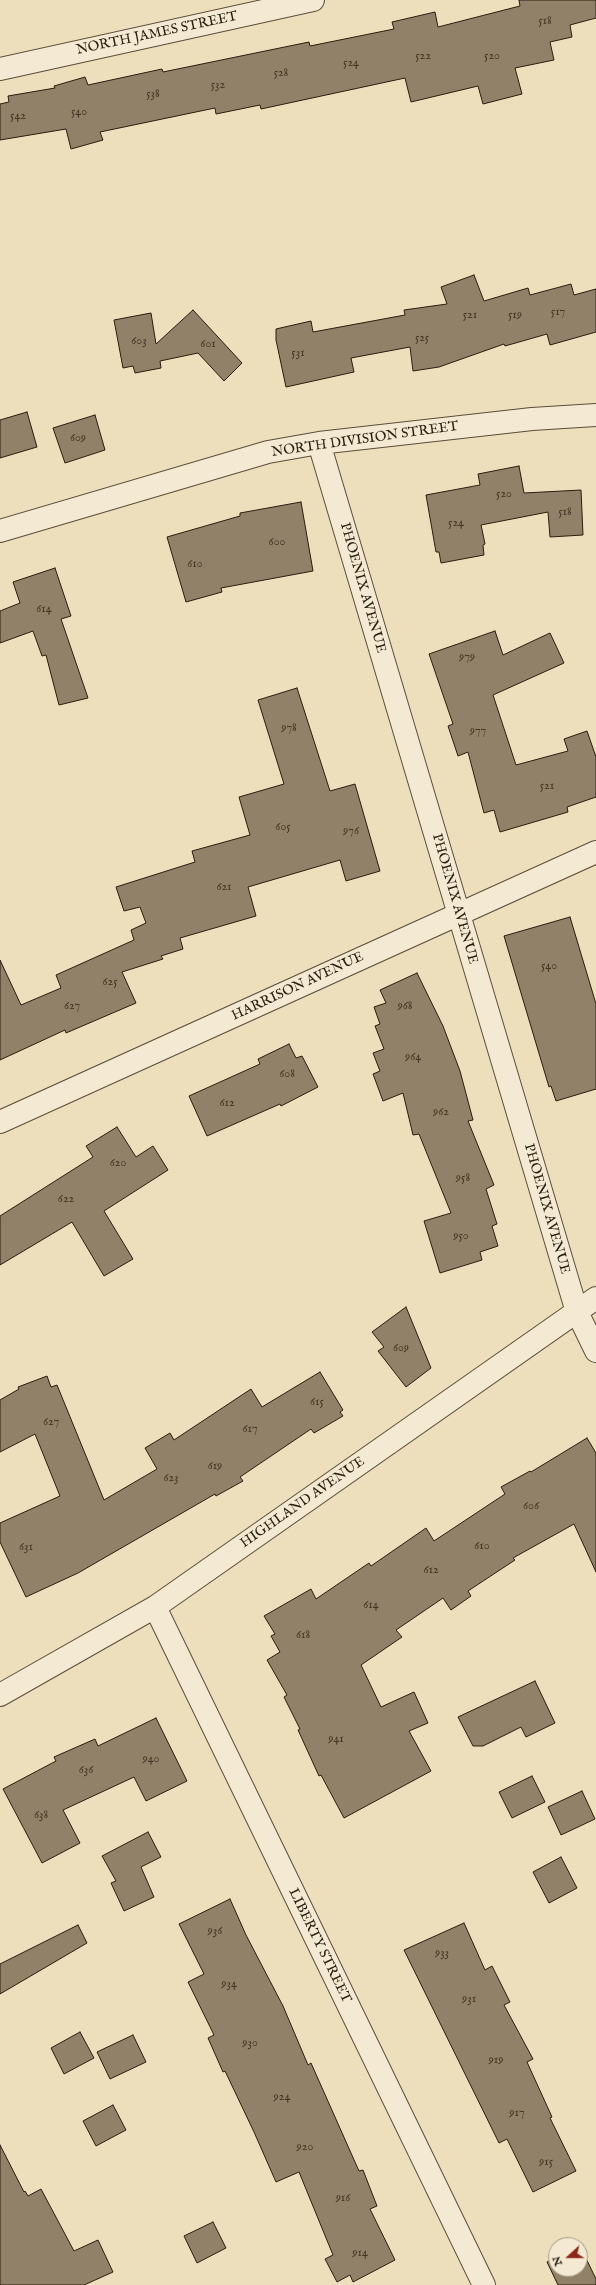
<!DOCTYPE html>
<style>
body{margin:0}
#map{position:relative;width:596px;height:2285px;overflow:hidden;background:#eedfbc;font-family:"IM FELL English",serif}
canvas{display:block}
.north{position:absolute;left:548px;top:2237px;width:40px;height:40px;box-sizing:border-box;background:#f4ead3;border:1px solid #a39884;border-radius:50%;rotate:249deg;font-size:11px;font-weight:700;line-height:16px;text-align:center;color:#2a1c0e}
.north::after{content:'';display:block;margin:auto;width:14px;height:18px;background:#8f2418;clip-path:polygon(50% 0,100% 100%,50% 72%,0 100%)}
</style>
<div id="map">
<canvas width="596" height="2285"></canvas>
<div class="north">N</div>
</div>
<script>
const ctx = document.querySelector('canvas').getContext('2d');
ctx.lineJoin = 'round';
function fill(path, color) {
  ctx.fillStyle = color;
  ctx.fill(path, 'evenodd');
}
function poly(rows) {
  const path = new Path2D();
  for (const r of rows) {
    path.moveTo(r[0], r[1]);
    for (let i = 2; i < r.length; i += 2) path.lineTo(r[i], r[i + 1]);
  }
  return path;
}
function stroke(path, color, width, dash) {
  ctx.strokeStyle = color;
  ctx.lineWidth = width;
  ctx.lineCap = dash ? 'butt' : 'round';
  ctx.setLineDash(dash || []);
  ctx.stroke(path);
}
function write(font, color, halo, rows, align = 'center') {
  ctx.font = font + ' "IM FELL English",serif';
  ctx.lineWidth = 3;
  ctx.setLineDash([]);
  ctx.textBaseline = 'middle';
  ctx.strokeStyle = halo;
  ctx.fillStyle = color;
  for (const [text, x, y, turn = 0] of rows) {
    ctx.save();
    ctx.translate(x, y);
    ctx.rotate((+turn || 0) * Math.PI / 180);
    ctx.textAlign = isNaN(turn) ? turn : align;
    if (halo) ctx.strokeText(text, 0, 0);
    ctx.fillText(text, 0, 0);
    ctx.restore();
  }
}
const building = poly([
 [519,0,596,0,596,18,570,25,572,37,550,42,554,60,515,68,522,94,483,104,478,86,411,102,405,78,261,109,260,105,216,114,215,108,100,132,103,140,71,149,66,129,0,140,0,104,9,102,8,96,55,88,54,86,85,77,88,85,162,69,163,72,309,42,310,46,394,29,392,22,435,12,438,27,520,6,519,0],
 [474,275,484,301,528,288,530,295,571,284,574,295,596,289,596,332,550,345,547,334,505,346,504,344,439,367,413,371,410,347,351,358,354,372,286,387,276,340,276,329,311,321,313,332,405,315,404,310,447,304,441,287,474,275],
 [193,310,242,363,224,381,198,353,160,361,161,368,135,373,133,366,123,368,114,320,151,313,156,344,193,310],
 [27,412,37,447,0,458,0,420,27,412],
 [95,415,105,450,65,463,53,428,95,415],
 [519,466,524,493,581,490,583,535,550,537,548,512,481,525,485,544,483,545,484,555,441,563,439,552,436,552,426,495,480,485,478,474,519,466],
 [301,502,313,571,221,588,222,592,186,602,167,537,240,516,240,513,301,502],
 [55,568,71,616,61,619,88,698,59,705,46,655,42,656,33,631,0,643,0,611,20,603,13,582,55,568],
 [495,631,503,655,550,633,564,663,493,695,516,765,568,751,564,739,587,731,596,757,596,797,567,807,568,812,500,832,494,810,484,813,468,752,458,756,448,726,453,724,429,654,495,631],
 [297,688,330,791,355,784,380,871,346,881,340,860,248,887,256,916,180,938,183,949,161,956,163,959,122,972,136,1003,66,1033,65,1030,0,1060,0,960,21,1005,61,988,56,975,134,940,131,930,146,923,140,907,124,911,116,887,195,862,192,851,250,835,239,797,284,784,258,700,297,688],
 [570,917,596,1004,596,1089,556,1101,551,1086,549,1087,504,936,570,917],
 [417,973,443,1026,460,1071,473,1120,468,1121,494,1185,486,1189,497,1224,492,1226,498,1246,480,1252,482,1260,440,1273,424,1221,451,1213,419,1134,413,1135,403,1093,383,1101,373,1074,380,1071,373,1053,384,1049,375,1026,380,1024,374,1007,386,1003,380,990,417,973],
 [289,1044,296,1058,302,1056,318,1087,281,1106,280,1104,207,1136,189,1096,260,1064,258,1059,289,1044],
 [117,1127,136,1157,153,1146,168,1170,104,1211,133,1259,104,1276,72,1222,0,1265,0,1216,93,1157,86,1146,117,1127],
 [406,1307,431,1368,406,1387,378,1351,384,1347,372,1332,406,1307],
 [320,1372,343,1410,340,1412,343,1416,314,1433,311,1429,240,1477,243,1481,216,1496,215,1494,78,1573,26,1597,0,1542,0,1523,60,1496,35,1434,0,1452,0,1400,19,1389,18,1387,47,1376,51,1387,57,1385,104,1500,157,1469,145,1448,170,1433,174,1440,251,1389,262,1407,320,1372],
 [587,1438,596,1453,596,1572,574,1524,513,1558,515,1560,468,1591,471,1596,451,1610,443,1598,396,1630,402,1637,361,1665,381,1707,414,1692,428,1723,409,1731,431,1771,344,1818,321,1775,319,1776,298,1730,300,1729,284,1697,287,1695,267,1660,280,1652,271,1636,275,1634,264,1616,311,1589,316,1599,369,1563,371,1566,426,1528,434,1541,505,1494,501,1487,530,1471,531,1472,587,1438],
 [535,1681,555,1723,526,1737,521,1727,483,1746,473,1746,458,1717,535,1681],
 [156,1718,187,1781,146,1801,134,1777,63,1810,80,1843,42,1863,3,1789,56,1761,54,1757,95,1739,98,1746,156,1718],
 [532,1776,545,1802,512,1818,499,1792,532,1776],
 [582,1791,595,1819,561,1835,548,1807,582,1791],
 [148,1832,161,1857,141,1867,154,1897,124,1911,111,1883,116,1881,102,1856,148,1832],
 [561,1857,577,1888,549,1903,533,1872,561,1857],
 [230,1899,246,1935,283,2006,308,2065,311,2063,359,2171,363,2170,377,2206,370,2209,395,2260,353,2282,350,2275,337,2282,325,2259,333,2255,299,2172,276,2182,254,2132,225,2071,223,2072,208,2038,214,2035,188,1982,204,1974,179,1924,230,1899],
 [464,1923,485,1970,492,1966,510,2002,504,2005,533,2059,527,2062,552,2117,550,2118,576,2171,533,2192,507,2139,499,2143,404,1950,464,1923],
 [78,1925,87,1943,0,1994,0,1964,78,1925],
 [80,2032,94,2058,64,2074,51,2048,80,2032],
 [133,2035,146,2062,110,2079,97,2052,133,2035],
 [113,2105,126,2130,96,2146,83,2121,113,2105],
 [0,2145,24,2192,25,2191,28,2196,41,2189,74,2251,98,2240,113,2272,84,2285,0,2285,0,2145],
 [213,2222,226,2248,197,2263,184,2236,213,2222],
 [580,2246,596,2279,596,2285,558,2285,547,2262,556,2257,556,2269,580,2269,580,2246]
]);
fill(building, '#908168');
stroke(building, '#2a1c0e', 1);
const minor = poly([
 [0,69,313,0],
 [319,443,577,1312,596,1351],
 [0,531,268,452,319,443,532,419,596,415],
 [0,1122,596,852],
 [155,1607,484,2285],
 [0,1695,155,1607,596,1298]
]);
stroke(minor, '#5b4d3a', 24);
stroke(minor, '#f4ead3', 22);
write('12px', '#443524', null, [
 ["518",545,22],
 ["522",423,57],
 ["520",492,57],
 ["524",351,64],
 ["528",281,74],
 ["532",218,86],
 ["538",153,95],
 ["540",79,113],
 ["542",18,117],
 ["517",558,313],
 ["521",470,316],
 ["519",515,316],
 ["525",422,339],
 ["603",139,342],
 ["601",208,345],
 ["531",298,354],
 ["609",78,439],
 ["520",504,495],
 ["518",565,513],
 ["524",456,524],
 ["600",277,543],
 ["610",195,565],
 ["614",44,610],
 ["979",467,658],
 ["978",289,729],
 ["977",478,732],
 ["521",547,787],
 ["605",283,828],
 ["976",351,832],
 ["621",224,888],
 ["540",549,967],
 ["625",110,983],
 ["627",72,1007],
 ["968",405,1007],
 ["964",413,1058],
 ["608",287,1075],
 ["612",227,1104],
 ["962",441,1113],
 ["620",118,1164],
 ["958",463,1179],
 ["622",66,1200],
 ["950",461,1237],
 ["609",401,1349],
 ["615",317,1403],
 ["627",51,1423],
 ["617",250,1430],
 ["619",215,1467],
 ["623",171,1479],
 ["606",531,1507],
 ["610",482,1547],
 ["631",26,1548],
 ["612",431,1571],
 ["614",371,1606],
 ["618",303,1636],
 ["941",336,1740],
 ["940",151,1760],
 ["636",86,1771],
 ["638",41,1816],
 ["936",215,1932],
 ["933",442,1954],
 ["934",229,1985],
 ["931",469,2000],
 ["930",250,2044],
 ["919",496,2061],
 ["924",282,2098],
 ["917",517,2114],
 ["920",305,2148],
 ["915",546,2163],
 ["916",343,2199],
 ["914",360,2254]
]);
write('14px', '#2a1c0e', '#f4ead3', [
 ["NORTH JAMES STREET",157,34,-12],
 ["NORTH DIVISION STREET",365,440,-8],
 ["PHOENIX AVENUE",362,588,74],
 ["PHOENIX AVENUE",454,899,74],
 ["HARRISON AVENUE",298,987,-25],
 ["PHOENIX AVENUE",546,1209,74],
 ["HIGHLAND AVENUE",303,1503,-35],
 ["LIBERTY STREET",319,1946,64]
]);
</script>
